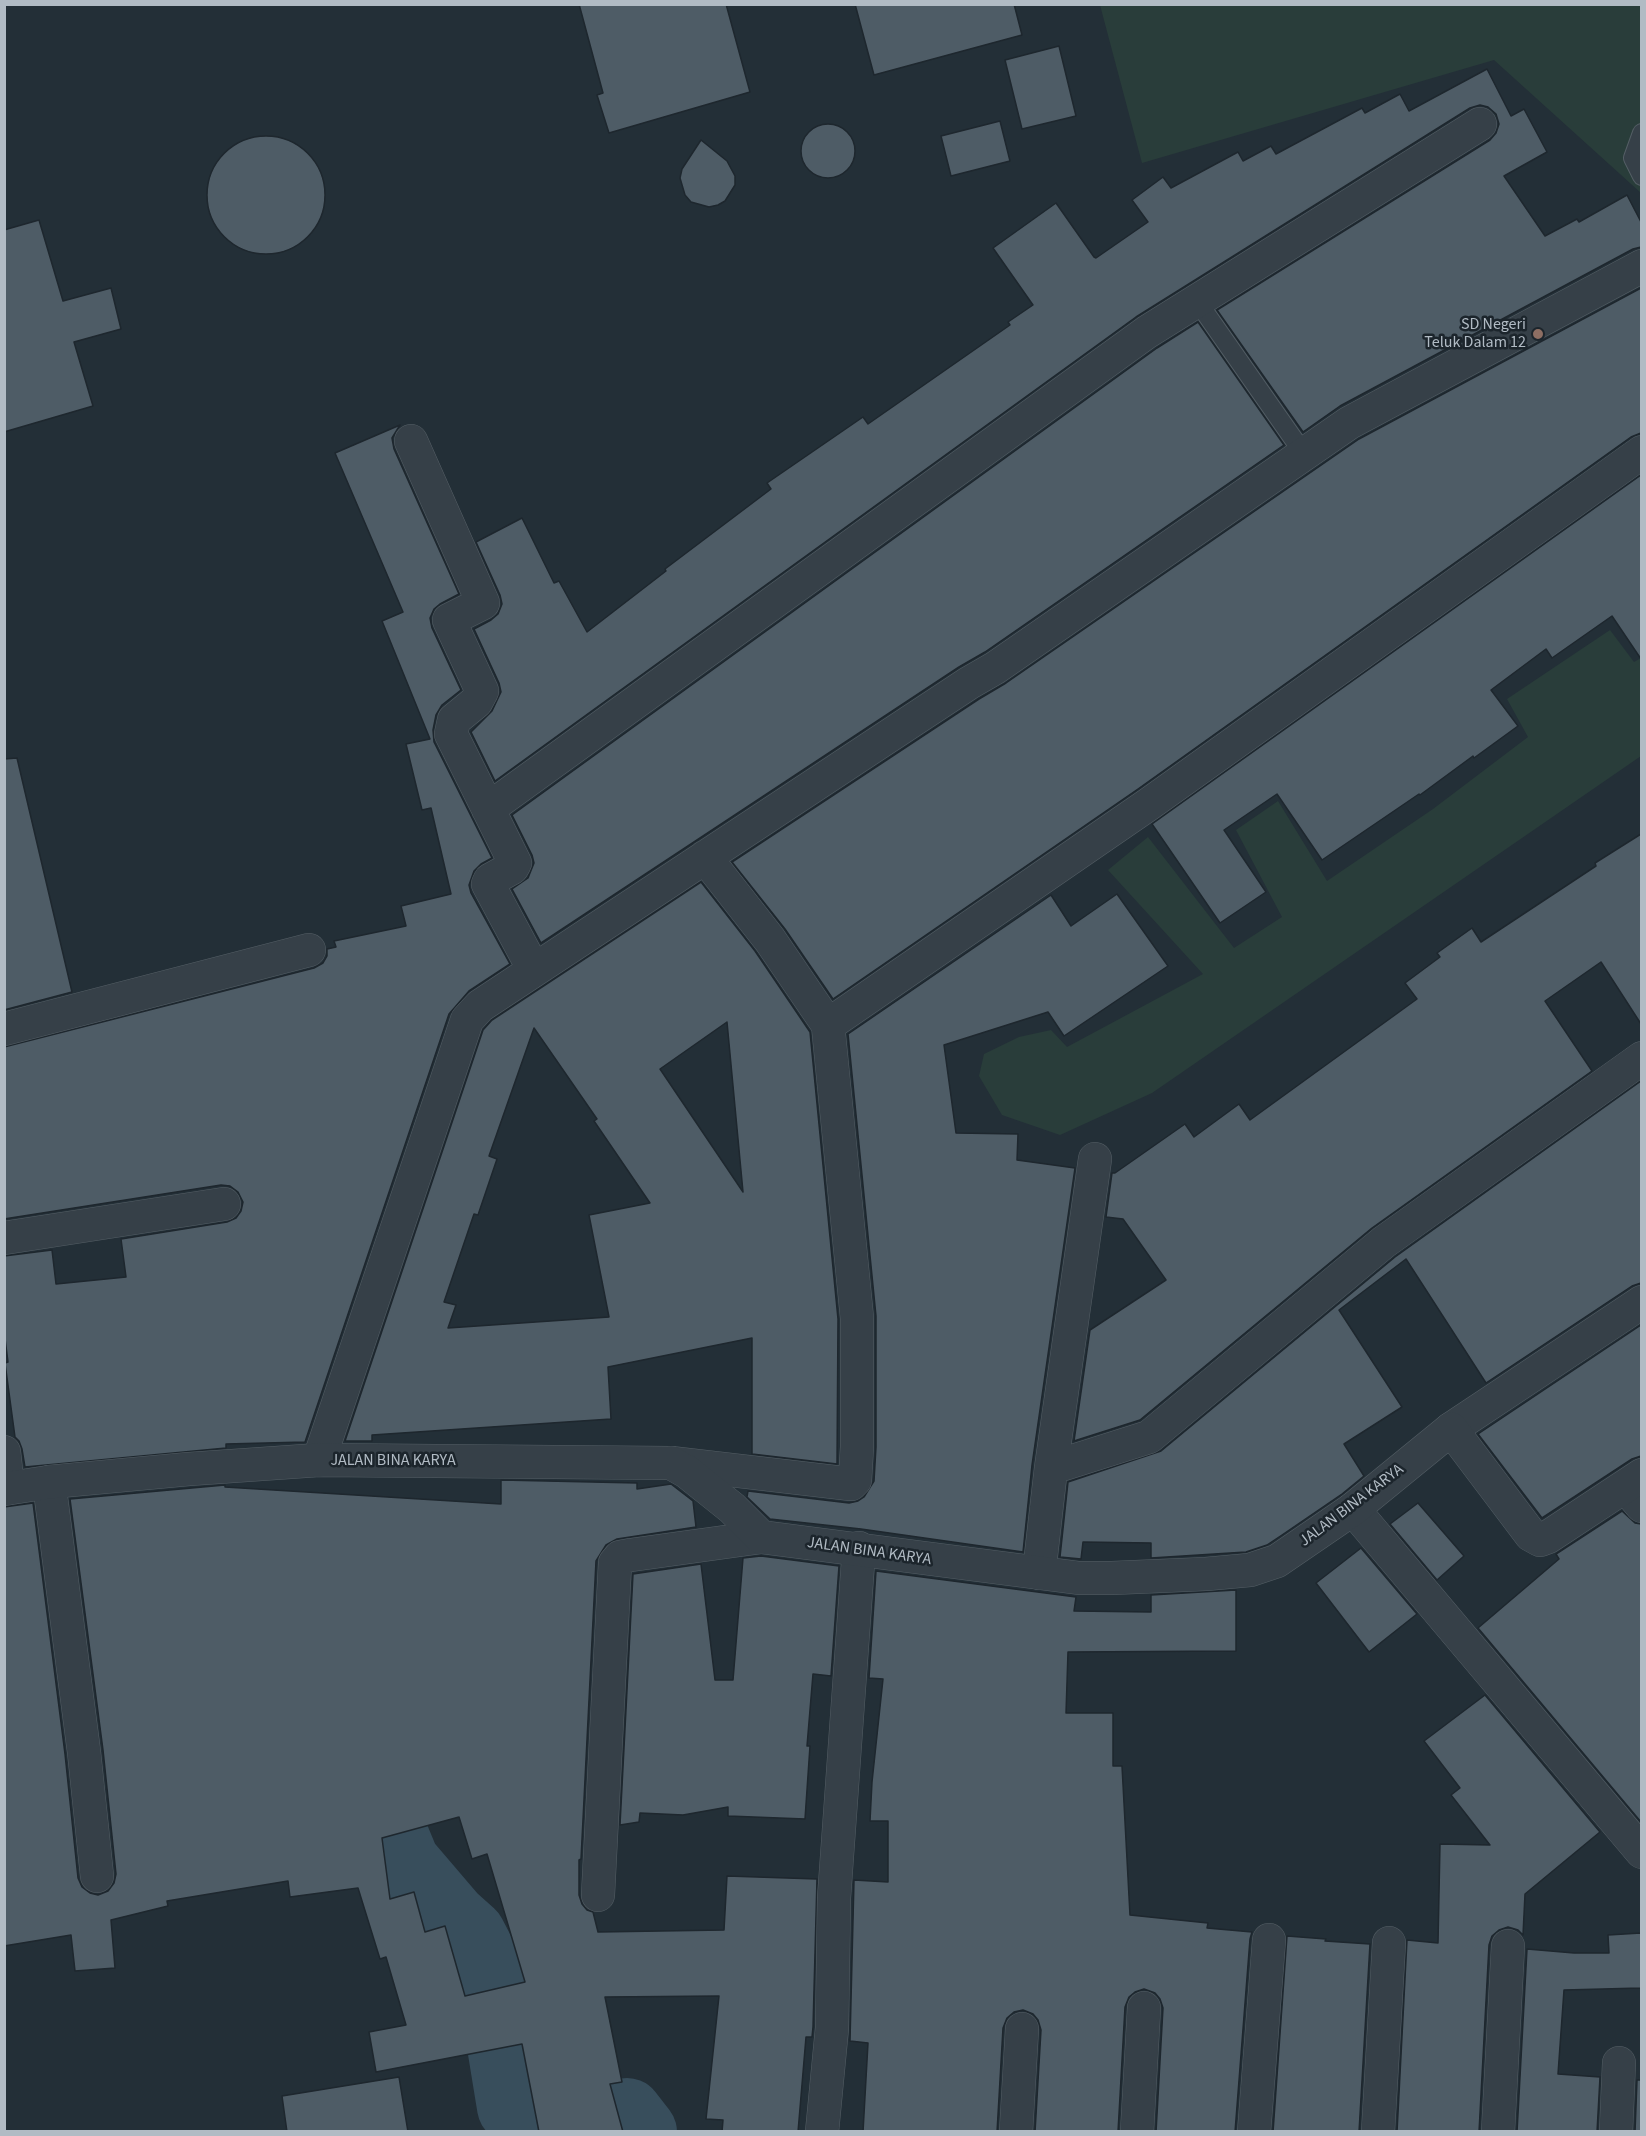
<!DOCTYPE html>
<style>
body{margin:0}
#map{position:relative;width:1646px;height:2136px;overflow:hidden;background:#232f37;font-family:"Source Sans 3",sans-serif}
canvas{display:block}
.frame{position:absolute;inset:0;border:6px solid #b1bbc4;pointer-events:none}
</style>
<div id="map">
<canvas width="1646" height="2136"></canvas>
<div class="frame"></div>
</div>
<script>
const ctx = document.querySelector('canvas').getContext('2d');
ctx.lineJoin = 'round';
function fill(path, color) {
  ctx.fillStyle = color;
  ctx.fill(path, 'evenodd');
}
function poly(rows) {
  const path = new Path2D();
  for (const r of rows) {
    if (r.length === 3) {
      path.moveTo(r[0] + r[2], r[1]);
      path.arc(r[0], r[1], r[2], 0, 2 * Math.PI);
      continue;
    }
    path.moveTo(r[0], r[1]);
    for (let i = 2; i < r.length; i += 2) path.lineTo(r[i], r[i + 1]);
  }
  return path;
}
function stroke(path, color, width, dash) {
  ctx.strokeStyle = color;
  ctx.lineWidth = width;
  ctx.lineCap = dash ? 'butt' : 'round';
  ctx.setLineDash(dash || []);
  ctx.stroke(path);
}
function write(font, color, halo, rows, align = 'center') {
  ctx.font = font + ' "Source Sans 3",sans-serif';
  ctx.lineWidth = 5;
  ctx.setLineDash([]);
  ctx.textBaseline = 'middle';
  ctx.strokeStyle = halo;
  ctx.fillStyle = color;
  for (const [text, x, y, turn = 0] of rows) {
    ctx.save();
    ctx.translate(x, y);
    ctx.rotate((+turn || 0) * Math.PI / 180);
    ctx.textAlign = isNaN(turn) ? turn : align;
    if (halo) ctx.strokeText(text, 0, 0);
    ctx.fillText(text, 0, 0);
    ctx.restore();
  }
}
fill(poly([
 [1100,5,1641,5,1641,193,1494,60,1142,163],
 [1610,630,1634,662,1641,658,1641,756,1152,1093,1060,1135,1002,1115,979,1076,984,1054,1019,1037,1051,1030,1067,1047,1203,974,1108,870,1148,837,1234,948,1282,917,1236,830,1278,801,1327,881,1433,809,1528,737,1507,699]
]), '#293d3a');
stroke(poly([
 [371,1783,404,1863,451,1918,470,1935,485,1964,498,2015,513,2107,590,2100,596,2119,627,2114,641,2132]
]), '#384e5c', 72);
const building = poly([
 [579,4,726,4,750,92,609,133,597,95,603,93,579,4],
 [855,4,1014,4,1022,35,874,75,855,4],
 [1059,46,1076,116,1022,129,1005,60,1059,46],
 [1487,69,1511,116,1524,109,1547,152,1504,176,1545,236,1577,219,1579,222,1627,195,1641,222,1641,247,1633,249,1340,406,1303,432,1217,310,1490,140,1496,133,1499,124,1496,114,1488,107,1480,105,1470,108,1136,317,495,781,471,732,492,711,501,692,499,683,474,629,491,620,498,614,502,604,500,595,476,542,522,518,554,583,559,581,587,632,666,571,665,569,771,489,767,483,863,417,868,424,1010,325,1008,322,1033,305,993,248,1056,203,1094,257,1096,258,1148,222,1132,200,1163,177,1171,188,1238,152,1243,161,1271,146,1276,154,1362,108,1365,113,1400,94,1409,111,1487,69],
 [1000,121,1010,161,951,176,941,136,1000,121],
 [828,151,27],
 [266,195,59],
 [701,140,727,161,735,176,735,185,725,201,718,205,709,207,691,202,685,195,680,178,682,169,701,140],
 [39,220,63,301,111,288,121,329,74,342,93,406,4,432,4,230,39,220],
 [1641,288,1641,433,1631,437,1138,789,833,999,785,929,732,862,979,699,1006,683,1359,439,1641,288],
 [1198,322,1284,445,985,652,959,667,541,943,512,889,528,878,534,863,532,855,512,815,1157,348,1198,322],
 [400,425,392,438,394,449,459,594,440,604,434,609,430,618,432,628,461,690,442,705,436,715,433,730,434,742,492,858,481,864,474,871,469,885,471,893,510,964,469,991,449,1014,305,1442,226,1444,226,1448,25,1467,22,1449,19,1441,15,1437,5,1363,8,1362,4,1331,4,1256,52,1250,56,1284,126,1277,121,1239,227,1222,236,1218,241,1211,243,1202,238,1192,230,1186,221,1185,4,1219,4,1047,314,968,323,963,327,956,327,949,336,947,334,941,406,926,401,906,451,894,431,808,422,810,406,744,430,739,382,621,403,612,335,453,400,425],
 [1641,475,1641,659,1612,616,1552,658,1546,649,1491,690,1518,726,1474,758,1473,756,1420,795,1419,794,1322,860,1277,794,1224,830,1266,892,1220,923,1152,824,1641,475],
 [17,758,72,992,4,1010,4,759,17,758],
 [1641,834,1641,1024,1601,962,1545,1001,1592,1071,1372,1228,1140,1420,1074,1441,1090,1330,1166,1280,1123,1219,1106,1217,1112,1173,1115,1173,1185,1124,1194,1137,1239,1104,1250,1120,1417,999,1405,983,1440,957,1437,953,1472,928,1481,942,1596,866,1595,863,1641,834],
 [701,882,755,951,810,1032,838,1319,837,1464,752,1454,752,1338,608,1367,611,1419,372,1435,372,1441,345,1441,483,1030,492,1020,701,882],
 [727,1022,743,1192,660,1069,727,1022],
 [534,1028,597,1119,594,1121,650,1203,589,1215,609,1317,448,1328,456,1305,444,1302,474,1214,478,1215,497,1159,489,1156,534,1028],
 [1117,894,1168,966,1064,1036,1048,1012,944,1045,956,1133,1018,1134,1017,1160,1075,1168,1032,1465,1023,1552,861,1529,770,1519,747,1497,748,1491,849,1503,858,1501,864,1497,874,1481,876,1447,876,1316,848,1034,1051,895,1071,926,1117,894],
 [1641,1081,1641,1283,1632,1286,1486,1383,1406,1259,1339,1310,1402,1407,1344,1444,1364,1476,1342,1494,1282,1535,1267,1545,1246,1552,1151,1558,1151,1543,1083,1542,1081,1559,1060,1557,1068,1482,1161,1451,1395,1257,1641,1081],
 [1641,1325,1641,1456,1632,1459,1542,1518,1478,1434,1641,1325],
 [501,1480,637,1483,637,1489,671,1484,693,1501,696,1527,617,1539,606,1545,596,1561,581,1859,579,1860,579,1895,582,1904,587,1910,593,1912,598,1932,724,1930,727,1876,817,1879,813,2027,812,2037,806,2037,798,2132,722,2132,723,2120,706,2119,719,1996,605,1997,622,2082,610,2084,623,2132,539,2132,522,2044,376,2072,369,2032,406,2025,386,1957,380,1959,358,1888,290,1897,288,1881,167,1901,168,1906,111,1920,115,1968,75,1971,71,1935,4,1946,4,1507,33,1503,65,1754,78,1878,82,1887,90,1893,98,1895,108,1891,114,1883,116,1874,103,1750,70,1499,225,1485,225,1487,501,1504,501,1480],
 [459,1817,472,1859,487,1854,525,1982,465,1996,445,1926,425,1932,414,1892,390,1899,382,1838,459,1817],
 [1418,1503,1464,1556,1437,1580,1390,1524,1418,1503],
 [1622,1511,1635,1523,1641,1524,1641,1822,1478,1628,1559,1559,1556,1554,1622,1511],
 [1361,1548,1417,1614,1369,1652,1316,1583,1361,1548],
 [761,1556,839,1566,831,1676,813,1674,807,1746,810,1746,805,1819,728,1816,728,1807,683,1815,640,1813,639,1822,620,1825,633,1574,701,1564,715,1680,733,1680,743,1558,761,1556],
 [876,1571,1076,1597,1074,1611,1151,1612,1151,1595,1236,1590,1236,1651,1068,1652,1066,1713,1113,1713,1113,1766,1122,1766,1130,1915,1208,1923,1207,1928,1252,1932,1250,1939,1235,2132,1156,2132,1163,2008,1160,1999,1155,1993,1144,1989,1135,1992,1129,1997,1125,2007,1118,2132,1035,2132,1041,2030,1038,2020,1033,2014,1023,2010,1014,2012,1007,2018,1003,2028,997,2132,863,2132,868,2043,850,2041,854,1880,888,1882,888,1821,870,1821,872,1782,883,1679,869,1678,876,1571],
 [1485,1695,1600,1832,1525,1894,1523,1935,1518,1930,1508,1927,1499,1930,1492,1936,1489,1945,1479,2132,1397,2132,1407,1940,1438,1943,1440,1844,1490,1845,1451,1795,1460,1788,1424,1741,1485,1695],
 [1641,1933,1641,1988,1564,1990,1558,2074,1600,2077,1597,2132,1517,2132,1527,1949,1574,1953,1609,1953,1608,1935,1641,1933],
 [1287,1936,1326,1939,1325,1941,1370,1944,1359,2132,1273,2132,1287,1936],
 [399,2077,408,2132,287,2132,282,2096,399,2077],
 [1637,2080,1641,2080,1641,2132,1635,2132,1637,2080]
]);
fill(building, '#4e5c66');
stroke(building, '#1e272e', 1.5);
const service = poly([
 [1642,133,1633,158,1642,176],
 [1197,301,1304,454]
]);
const minor = poly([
 [411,441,483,603,449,620,482,691,476,702,454,720,451,734,515,863,512,868,490,880,488,884,534,970],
 [488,809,1147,332,1480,124],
 [828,1025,1149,804,1642,452],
 [4,1029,309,950],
 [4,1238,224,1204],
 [1451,1429,1642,1302],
 [4,1452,8,1488],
 [319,1460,467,1020,480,1006,969,683,995,668,1349,423,1642,266],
 [671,1463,851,1484,855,1480,857,1447,857,1318,828,1025,770,940,705,857],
 [1051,1468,1149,1437,1384,1242,1642,1058],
 [49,1482,84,1752,97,1876],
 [1626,1487,1642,1506],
 [1353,1509,1642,1852],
 [1039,1573,1051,1468,1095,1159],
 [598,1895,615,1563,620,1557,631,1555,761,1537],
 [822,2132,832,2028,834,1898,859,1548],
 [1016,2132,1022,2029],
 [1137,2132,1144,2008],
 [1254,2132,1269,1940],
 [1378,2132,1389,1943],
 [1498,2132,1508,1946],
 [1616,2132,1619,2063]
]);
const tertiary = poly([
 [4,1489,49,1482,189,1469,319,1460,671,1463,687,1472,732,1508,761,1537,1079,1578,1112,1578,1206,1574,1250,1570,1277,1561,1353,1509,1451,1429,1531,1535,1540,1540,1548,1537,1642,1475]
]);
stroke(service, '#545e65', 20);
stroke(minor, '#545e65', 34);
stroke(tertiary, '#545e65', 34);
stroke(service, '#364048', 18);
stroke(minor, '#364048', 33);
stroke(tertiary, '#364048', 33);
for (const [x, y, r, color] of [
 [1538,334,6,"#8d6e63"]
]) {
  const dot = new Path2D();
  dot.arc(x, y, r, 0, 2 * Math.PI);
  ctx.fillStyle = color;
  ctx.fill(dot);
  stroke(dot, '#1c252c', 2);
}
write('16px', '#b1bbc4', '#1c252c', [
 ["SD Negeri",1526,325],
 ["Teluk Dalam 12",1526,343]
], 'right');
write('16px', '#b1bbc4', '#1c252c', [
 ["JALAN BINA KARYA",393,1461],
 ["JALAN BINA KARYA",1352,1506,-37],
 ["JALAN BINA KARYA",869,1552,8]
]);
</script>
